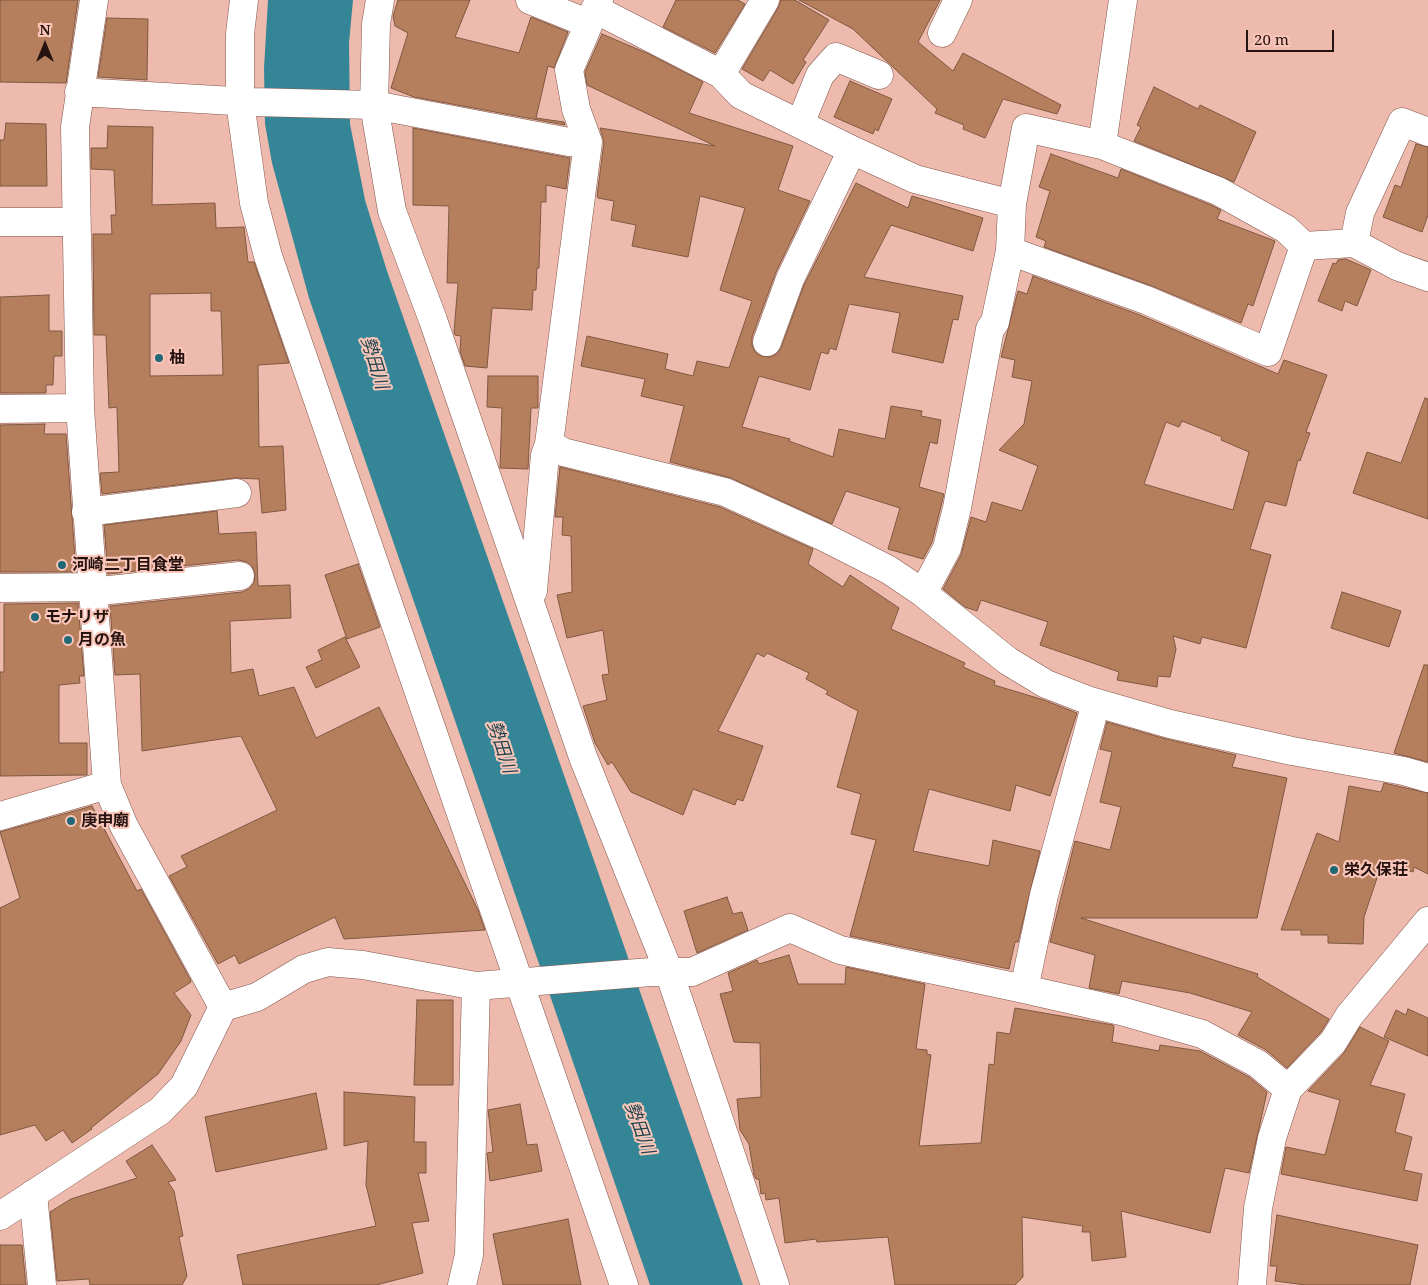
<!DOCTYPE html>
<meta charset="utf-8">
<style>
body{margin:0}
#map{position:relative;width:1428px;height:1285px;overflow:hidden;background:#edbaad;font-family:"Noto Serif",serif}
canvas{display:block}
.north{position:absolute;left:20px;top:20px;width:50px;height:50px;-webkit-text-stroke:4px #fbc6ba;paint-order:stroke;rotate:0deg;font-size:14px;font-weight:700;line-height:20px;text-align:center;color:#26130f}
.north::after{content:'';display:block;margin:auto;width:18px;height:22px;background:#26130f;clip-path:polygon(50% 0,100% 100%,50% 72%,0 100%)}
.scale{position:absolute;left:1246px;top:30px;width:88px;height:22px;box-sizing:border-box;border:2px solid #26130f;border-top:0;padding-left:6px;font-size:15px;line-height:18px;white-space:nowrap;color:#26130f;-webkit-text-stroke:4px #fbc6ba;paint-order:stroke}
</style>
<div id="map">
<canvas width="1428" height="1285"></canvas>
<div class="north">N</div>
<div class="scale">20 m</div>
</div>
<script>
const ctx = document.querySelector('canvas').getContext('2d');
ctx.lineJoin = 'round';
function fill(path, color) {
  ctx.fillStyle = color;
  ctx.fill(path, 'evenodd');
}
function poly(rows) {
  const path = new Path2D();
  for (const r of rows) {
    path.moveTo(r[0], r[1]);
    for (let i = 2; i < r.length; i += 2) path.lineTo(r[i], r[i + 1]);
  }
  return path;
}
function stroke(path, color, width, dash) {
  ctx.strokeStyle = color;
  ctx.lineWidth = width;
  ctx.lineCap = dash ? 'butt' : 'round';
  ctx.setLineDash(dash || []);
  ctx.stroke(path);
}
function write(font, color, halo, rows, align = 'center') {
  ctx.font = font + ' "Noto Serif","Noto Sans JP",serif';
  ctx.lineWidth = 4;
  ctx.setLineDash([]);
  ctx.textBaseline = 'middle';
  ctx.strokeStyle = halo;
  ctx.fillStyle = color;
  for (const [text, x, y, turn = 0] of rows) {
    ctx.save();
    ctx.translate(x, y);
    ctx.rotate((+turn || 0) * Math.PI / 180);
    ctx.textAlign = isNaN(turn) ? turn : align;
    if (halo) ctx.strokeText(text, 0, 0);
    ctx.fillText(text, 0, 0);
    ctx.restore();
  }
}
fill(poly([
 [268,0,353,0,349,43,350,124,365,200,387,271,743,1285,650,1285,309,298,272,163,265,124,264,68]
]), '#348697');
const building = poly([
 [0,0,78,0,66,83,0,82,0,0],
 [398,0,470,0,455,37,519,53,531,17,568,32,554,68,548,66,536,118,564,122,565,125,414,97,391,88,408,33,395,26,393,16,398,0],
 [676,0,738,0,745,4,715,53,663,27,676,0],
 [781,0,795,0,829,20,803,60,806,62,793,84,770,70,763,81,742,69,778,8,781,0],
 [799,0,940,0,918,42,953,71,963,53,1061,105,1057,114,1003,99,985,138,963,129,964,125,935,113,937,109,853,29,799,0],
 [107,18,148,19,147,80,98,77,107,18],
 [602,34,649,54,703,82,689,113,793,146,778,190,810,201,776,272,752,337,752,345,755,352,761,356,770,357,777,354,781,348,804,285,856,183,908,208,912,196,983,218,973,251,891,225,864,277,963,296,958,320,953,319,943,363,892,352,900,313,849,304,836,350,830,348,828,354,821,352,810,390,759,376,742,427,790,439,789,441,833,457,839,429,885,439,891,406,922,411,921,416,941,420,937,444,930,442,919,487,944,494,932,542,923,559,888,549,900,508,846,491,832,524,731,478,670,462,684,406,641,396,645,379,581,366,587,336,668,354,665,369,693,376,697,361,729,368,752,301,720,290,745,208,700,196,688,257,632,246,636,225,611,220,614,201,598,198,597,196,604,142,600,128,715,146,587,85,585,72,602,34],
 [850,81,892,99,878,131,875,129,873,134,834,117,850,81],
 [1154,87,1198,109,1200,105,1256,132,1234,182,1134,141,1141,127,1137,125,1154,87],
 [6,123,46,124,47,186,0,186,0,140,4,140,6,123],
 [108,126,153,127,152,205,215,203,216,228,244,227,248,262,254,262,289,363,258,365,259,447,283,446,286,510,262,513,259,479,235,478,102,494,100,473,119,472,117,407,109,408,106,335,94,335,93,234,112,234,111,215,116,215,114,170,91,169,91,148,107,148,108,126],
 [211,293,211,311,221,311,223,375,150,376,150,294,211,293],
 [413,128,570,158,566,189,546,185,546,202,541,202,539,268,537,268,536,290,533,290,532,310,492,308,487,368,465,366,460,351,461,336,455,335,454,332,458,283,447,283,449,206,413,205,413,128],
 [1416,144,1428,147,1428,215,1422,232,1383,217,1395,185,1401,187,1416,144],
 [1051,154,1118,178,1121,169,1211,205,1221,210,1217,219,1275,241,1253,306,1248,304,1241,323,1152,286,1044,247,1046,241,1036,237,1050,191,1039,187,1051,154],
 [1346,259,1371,270,1357,306,1345,301,1342,311,1318,301,1333,263,1336,264,1338,260,1346,259],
 [1033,276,1140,315,1278,374,1284,360,1327,375,1306,432,1310,433,1300,461,1298,460,1286,506,1265,501,1250,549,1271,555,1246,648,1202,637,1200,644,1173,636,1176,649,1170,677,1158,676,1157,687,1117,680,1119,672,1040,645,1048,622,981,600,977,611,965,607,943,589,961,555,971,517,986,522,992,502,1022,511,1038,466,999,450,1024,424,1032,381,1012,377,1015,360,1001,357,1018,291,1027,294,1033,276],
 [1182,421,1222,437,1221,440,1249,452,1233,510,1144,484,1166,422,1179,427,1182,421],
 [49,295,49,331,62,331,62,356,54,356,53,385,46,385,46,393,0,393,0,297,49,295],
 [488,376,538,376,538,408,531,408,528,469,500,468,502,408,487,407,488,376],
 [1425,398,1428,399,1428,519,1353,493,1367,452,1401,463,1425,398],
 [45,424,44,434,66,434,76,572,0,572,0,425,45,424],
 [560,467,720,507,813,549,808,564,843,587,850,575,899,608,891,629,965,663,963,667,995,681,994,685,1044,700,1077,713,1050,796,1016,785,1010,811,929,789,913,851,989,866,993,840,1040,851,1018,942,1015,942,1009,969,850,936,876,840,851,834,861,794,837,787,858,711,826,694,828,691,806,679,809,673,767,653,764,657,757,653,718,731,763,746,743,801,737,799,735,805,693,789,683,815,631,792,612,762,608,765,595,743,583,706,607,700,602,675,609,674,603,630,567,638,557,595,572,592,571,536,562,535,563,517,555,517,560,467],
 [217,511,219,534,256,532,258,586,290,585,291,618,230,621,231,673,253,669,259,696,294,687,316,738,379,707,478,910,485,930,344,939,335,917,239,964,235,955,218,964,169,876,187,867,181,856,277,810,241,736,142,751,140,674,115,675,110,606,242,592,249,589,254,583,255,574,252,566,247,562,238,560,108,574,104,525,217,511],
 [358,564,380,627,347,639,325,575,358,564],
 [1342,592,1401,611,1389,647,1331,628,1342,592],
 [78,603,84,676,79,676,80,683,59,685,59,743,87,743,87,775,0,776,0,672,4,672,4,604,78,603],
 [345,637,360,667,316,688,306,667,322,660,318,650,345,637],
 [1424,665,1428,665,1428,762,1394,753,1424,665],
 [1107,722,1166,739,1236,755,1232,767,1287,778,1257,918,1081,918,1258,974,1257,977,1329,1019,1321,1032,1287,1068,1266,1050,1238,1035,1252,1012,1190,993,1122,981,1119,994,1089,988,1095,955,1050,942,1075,841,1110,850,1121,807,1100,802,1112,752,1100,749,1107,722],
 [1384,783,1428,793,1428,874,1414,867,1413,872,1382,863,1364,917,1363,944,1328,943,1328,935,1301,935,1301,930,1281,930,1317,833,1339,842,1349,786,1381,792,1384,783],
 [92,806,137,891,141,889,190,979,191,982,174,993,191,1015,181,1041,158,1074,91,1128,92,1129,72,1143,63,1130,46,1141,35,1125,0,1135,0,908,20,898,0,832,92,806],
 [727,897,733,914,742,912,748,930,697,953,684,911,727,897],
 [789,955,798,984,845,984,846,967,925,984,916,1049,927,1050,927,1054,931,1055,919,1146,981,1143,989,1064,994,1065,997,1032,1010,1034,1015,1008,1113,1025,1114,1027,1112,1042,1159,1051,1160,1045,1200,1051,1249,1077,1267,1092,1249,1173,1225,1168,1210,1233,1121,1211,1126,1257,1092,1261,1090,1232,1082,1232,1083,1226,1022,1217,1023,1277,1015,1285,895,1285,888,1237,817,1242,816,1239,785,1243,779,1198,766,1200,765,1193,761,1194,759,1179,756,1179,754,1175,749,1144,740,1130,737,1099,761,1097,760,1043,734,1042,720,994,733,991,728,973,757,960,759,964,789,955],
 [417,1000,453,1000,453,1085,414,1085,417,1000],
 [1408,1009,1428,1018,1428,1056,1384,1037,1396,1010,1406,1015,1408,1009],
 [1360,1027,1389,1041,1370,1085,1405,1094,1395,1132,1412,1137,1404,1170,1422,1174,1417,1201,1281,1174,1286,1147,1325,1155,1340,1100,1308,1091,1344,1053,1360,1027],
 [344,1092,415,1097,414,1142,426,1142,426,1173,418,1173,429,1221,412,1223,423,1273,376,1285,243,1285,237,1255,376,1226,366,1185,368,1141,344,1146,344,1092],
 [316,1093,327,1149,216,1172,205,1117,316,1093],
 [520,1104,527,1145,537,1144,542,1171,490,1181,487,1153,493,1152,488,1110,520,1104],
 [152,1145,176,1180,168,1182,174,1191,183,1236,179,1237,187,1276,182,1285,90,1285,89,1279,57,1281,50,1212,71,1199,137,1178,126,1161,152,1145],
 [1277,1215,1418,1245,1410,1285,1306,1285,1275,1281,1277,1266,1270,1266,1277,1215],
 [568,1219,581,1285,503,1285,493,1234,568,1219],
 [0,1245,22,1245,26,1285,0,1285,0,1245]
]);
fill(building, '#b57f5d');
stroke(building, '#7f5840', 1);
const street = poly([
 [94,0,75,127,80,408,107,785,124,826,223,1007],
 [244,0,240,34,240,102,254,203,268,256,624,1285],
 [380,0,376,24,374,105,392,211,433,320,583,757,669,972,775,1285],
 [530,0,587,23],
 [595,9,721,74,741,95,852,150,915,179,1012,204],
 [942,33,958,0],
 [721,74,765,0],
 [79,92,251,102,374,105,569,142,588,142],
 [800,124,820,75,836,57,879,75],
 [1102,145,1218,191,1286,229,1304,246,1354,243,1397,266,1428,277],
 [0,222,76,222],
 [1354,243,1360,213,1402,122,1428,132],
 [1010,251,1146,300,1268,352,1304,246],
 [767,342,790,279,852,150],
 [0,409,80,408],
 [549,444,563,452,725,492,824,537,889,570,923,593,1008,661,1046,684,1090,701,1170,724,1292,751,1404,771,1428,778],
 [86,512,237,493],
 [0,588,91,587],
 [533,591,545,455,549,444,588,142,576,109,569,70,599,0],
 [91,592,240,576],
 [923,593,947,548,957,508,990,329,995,322,1010,251,1012,204,1026,128,1102,145,1123,0],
 [0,816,107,785],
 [1024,989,1044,895,1096,703],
 [33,1194,42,1285],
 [0,1216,160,1111,184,1086,223,1007,257,997,304,969,328,962,363,965,476,986,651,972,692,972,790,928,840,950,1024,989,1121,1011,1202,1034,1258,1064,1288,1089],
 [462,1285,469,1255,476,986],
 [1252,1285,1258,1208,1272,1138,1288,1089,1333,1042,1349,1016,1428,921]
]);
stroke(street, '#82554a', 29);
stroke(street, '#fff', 28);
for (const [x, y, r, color] of [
 [159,358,5,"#206876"],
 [62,565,5,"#206876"],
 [35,617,5,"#206876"],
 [68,640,5,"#206876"],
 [71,821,5,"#206876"],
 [1334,870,5,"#206876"]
]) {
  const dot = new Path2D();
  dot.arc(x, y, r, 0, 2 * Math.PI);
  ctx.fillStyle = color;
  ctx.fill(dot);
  stroke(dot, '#fbc6ba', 2);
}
write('bold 16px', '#26130f', '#fbc6ba', [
 ["柚",169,358],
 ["河崎二丁目食堂",72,565],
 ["モナリザ",45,617],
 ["月の魚",78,640],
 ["庚申廟",81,821],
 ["栄久保荘",1344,870]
], 'left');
write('italic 18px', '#21464f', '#fbc6ba', [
 ["勢田川",374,363,73],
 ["勢田川",501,747,72],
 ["勢田川",639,1128,70]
]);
</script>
